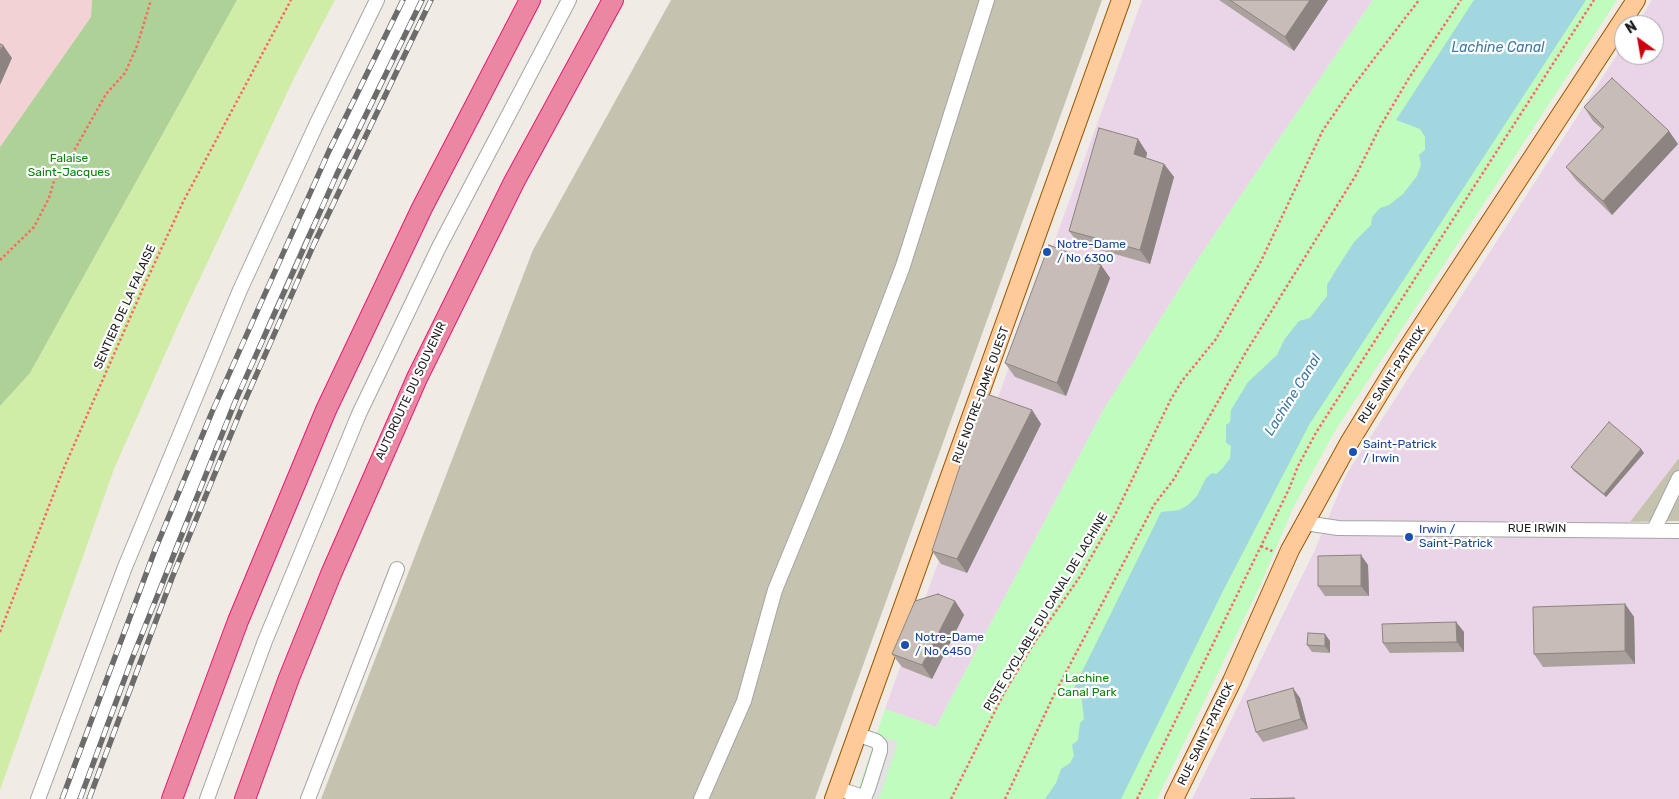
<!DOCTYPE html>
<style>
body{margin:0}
#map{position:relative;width:1679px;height:799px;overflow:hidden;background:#f0ebe4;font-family:Rubik,sans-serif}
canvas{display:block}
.north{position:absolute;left:1614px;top:15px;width:50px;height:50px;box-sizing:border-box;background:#fff;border:1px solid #a5a5a5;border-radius:50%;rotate:328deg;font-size:14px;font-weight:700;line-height:20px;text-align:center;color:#1e1e1e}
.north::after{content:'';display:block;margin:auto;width:18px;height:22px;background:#cd0012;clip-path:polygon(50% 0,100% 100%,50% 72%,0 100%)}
</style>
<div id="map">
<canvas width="1679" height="799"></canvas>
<div class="north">N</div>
</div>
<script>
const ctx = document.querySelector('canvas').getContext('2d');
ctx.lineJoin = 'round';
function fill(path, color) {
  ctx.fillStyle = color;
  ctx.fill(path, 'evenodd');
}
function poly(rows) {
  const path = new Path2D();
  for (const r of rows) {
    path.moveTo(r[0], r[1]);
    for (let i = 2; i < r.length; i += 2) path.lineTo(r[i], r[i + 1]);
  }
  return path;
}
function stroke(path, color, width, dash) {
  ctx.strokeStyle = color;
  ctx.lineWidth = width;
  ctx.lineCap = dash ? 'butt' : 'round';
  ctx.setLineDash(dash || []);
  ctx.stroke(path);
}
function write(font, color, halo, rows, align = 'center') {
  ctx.font = font + ' Rubik,sans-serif';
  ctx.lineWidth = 4.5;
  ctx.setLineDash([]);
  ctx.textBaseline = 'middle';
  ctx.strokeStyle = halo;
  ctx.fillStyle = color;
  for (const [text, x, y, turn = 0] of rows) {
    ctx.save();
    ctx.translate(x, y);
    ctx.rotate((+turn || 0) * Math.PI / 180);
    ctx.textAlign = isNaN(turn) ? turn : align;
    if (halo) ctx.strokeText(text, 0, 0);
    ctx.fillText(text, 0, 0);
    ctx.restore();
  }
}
fill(poly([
 [0,0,92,0,91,17,0,147]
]), '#f2d2d4');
fill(poly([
 [1142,0,1373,0,1200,256,1104,409,936,727,885,709],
 [1652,0,1679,0,1679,458,1630,522,1620,529,1679,531,1679,799,1192,799,1315,550,1346,475,1624,44,1624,55,1654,55,1654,25,1636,25]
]), '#e9d5e7');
fill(poly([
 [671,0,1102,0,815,799,321,799,533,250],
 [1679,458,1679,521,1630,522]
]), '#c5c3af');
fill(poly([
 [237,0,335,0,295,76,178,325,114,469,0,790,0,406,30,373]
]), '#cfeda7');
fill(poly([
 [92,0,237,0,30,373,0,406,0,147,91,17]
]), '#add196');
fill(poly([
 [1373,0,1617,0,1335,431,1293,508,1260,586,1157,799,855,799,885,709,936,727,1104,409,1200,256]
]), '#bffcbe');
fill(poly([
 [886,738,898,742,879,799,867,799,880,745]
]), '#e2e2e2');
fill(poly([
 [1474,0,1586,0,1309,425,1222,593,1121,799,1045,799,1056,783,1061,769,1070,763,1074,756,1072,745,1078,740,1080,723,1084,719,1081,693,1073,690,1161,512,1179,510,1188,505,1197,496,1206,478,1212,473,1216,474,1222,469,1230,458,1231,446,1226,443,1226,425,1230,422,1231,410,1248,382,1277,355,1284,340,1299,321,1310,318,1327,296,1327,285,1336,270,1354,242,1371,225,1372,217,1380,208,1389,205,1403,194,1417,176,1421,165,1419,155,1425,150,1425,137,1420,129,1396,120]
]), '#a2d7e0');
const minor = poly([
 [1305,523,1338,528,1679,531],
 [1654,530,1679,478],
 [839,789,860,796,865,796,868,789,880,751,880,745,876,741,859,735],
 [38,799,125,567,240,290,317,123,377,0],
 [72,799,107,700,171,535,255,333,299,234,412,0],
 [207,799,265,641,359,414,439,247,569,0],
 [308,799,397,569],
 [701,799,744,701,775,590,837,439,903,266,987,0]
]);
const major = poly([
 [834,799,1121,0],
 [1174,799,1232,681,1290,550,1349,443,1401,358,1636,0]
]);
const highway = poly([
 [172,799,238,621,326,410,422,208,530,0],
 [245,799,289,678,331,574,417,378,514,182,613,0]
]);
stroke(minor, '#a5a5a5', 16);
stroke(major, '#995800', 20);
stroke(highway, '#e41b72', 22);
stroke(poly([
 [0,260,34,227,49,198,54,181,70,158,106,94,125,73,137,46,151,0],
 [1261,546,1274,552],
 [0,632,63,470,144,286,183,202,291,0],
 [951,799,1005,691,1034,643,1081,575,1115,515,1171,399,1182,381,1216,339,1261,261,1323,130,1354,85,1419,0],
 [1005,799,1053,697,1154,505,1174,479,1246,352,1356,175,1380,127,1409,78,1461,0],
 [1137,799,1289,489,1298,466,1317,431,1594,0]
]), '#ff6766', 2.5, [2.5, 2.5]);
stroke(minor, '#fff', 14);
stroke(major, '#ffca9a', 18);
stroke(highway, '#eb87a3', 20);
const rail = poly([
 [62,799,155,550,212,412,329,151,403,0],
 [80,799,132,659,235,402,337,174,422,0],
 [89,799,172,578,243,405,314,244,431,0]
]);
stroke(rail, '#6c6c6c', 5.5);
stroke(rail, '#fff', 4, [11]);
fill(poly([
 [1219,0,1328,0,1294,51],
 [1584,107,1678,144,1612,215,1576,180,1566,167,1602,129,1593,121],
 [1138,139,1147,153,1146,158,1164,164,1174,177,1150,264,1079,244,1069,231],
 [1101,265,1110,278,1066,396,1015,377,1005,363],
 [1032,410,1041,424,967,573,941,564,932,551],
 [1641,449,1644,453,1606,497,1574,471,1571,467],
 [1368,565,1369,596,1325,596,1318,586],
 [955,601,964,615,932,679,902,667,892,654],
 [1625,604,1634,617,1635,664,1543,667,1534,654],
 [1456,622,1464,632,1464,652,1390,653,1383,643],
 [1330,641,1330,653,1312,652,1307,645],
 [1300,698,1308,729,1263,742,1256,732]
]), '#aca29d');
fill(poly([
 [1310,0,1328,0,1294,51,1285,37],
 [3,45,12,58,0,85,0,51],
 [1669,131,1678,144,1612,215,1603,201],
 [1138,139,1147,153,1144,167,1134,154],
 [1164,164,1174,177,1150,264,1140,250],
 [1101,265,1110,278,1066,396,1057,383],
 [1032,410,1041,424,967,573,957,559],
 [1641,449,1644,453,1606,497,1604,494],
 [1361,555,1368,565,1369,596,1361,586],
 [955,601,964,615,932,679,922,665],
 [1625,604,1634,617,1635,664,1625,651],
 [1456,622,1464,632,1464,652,1457,642],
 [1325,634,1330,641,1330,653,1325,646],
 [1293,688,1300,698,1308,729,1301,719]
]), '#8c8480');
const building = poly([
 [1230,0,1310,0,1285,37,1230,0],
 [0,44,3,45,0,51,0,44],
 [1612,78,1669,131,1603,201,1566,167,1604,127,1584,107,1612,78],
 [1099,128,1138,139,1134,154,1164,164,1140,250,1069,231,1099,128],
 [1049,245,1101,265,1057,383,1005,363,1049,245],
 [984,393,1032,410,957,559,932,551,984,393],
 [1609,422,1641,449,1604,494,1571,467,1609,422],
 [1361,555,1361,586,1318,586,1318,556,1361,555],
 [938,594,955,601,922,665,892,654,915,601,938,594],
 [1625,604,1625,651,1534,654,1533,607,1625,604],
 [1456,622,1457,642,1383,643,1382,624,1456,622],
 [1308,633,1325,634,1325,646,1307,645,1308,633],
 [1293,688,1301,719,1256,732,1247,701,1293,688],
 [1294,798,1294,799,1250,799,1294,798]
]);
fill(building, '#c8bcb7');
stroke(building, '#8c8480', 1);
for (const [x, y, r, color] of [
 [1047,252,5,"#1a4fb4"],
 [1353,452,5,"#1a4fb4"],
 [1409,537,5,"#1a4fb4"],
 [905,645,5,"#1a4fb4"]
]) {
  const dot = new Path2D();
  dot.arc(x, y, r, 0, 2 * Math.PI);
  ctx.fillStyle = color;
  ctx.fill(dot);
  stroke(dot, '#fff', 2);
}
write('12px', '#078306', '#fff', [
 ["Falaise",69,159],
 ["Saint-Jacques",69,173],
 ["Lachine",1087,679],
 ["Canal Park",1087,693]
]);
write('12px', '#164399', '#fff', [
 ["Notre-Dame",1057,245],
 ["/ No 6300",1057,259],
 ["Saint-Patrick",1363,445],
 ["/ Irwin",1363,459],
 ["Irwin /",1419,530],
 ["Saint-Patrick",1419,544],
 ["Notre-Dame",915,638],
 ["/ No 6450",915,652]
], 'left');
write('12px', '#1e1e1e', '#fff', [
 ["SENTIER DE LA FALAISE",125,307,-66],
 ["RUE SAINT-PATRICK",1392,375,-57],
 ["AUTOROUTE DU SOUVENIR",411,391,-65],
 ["RUE NOTRE-DAME OUEST",981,395,-70],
 ["RUE IRWIN",1537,529],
 ["PISTE CYCLABLE DU CANAL DE LACHINE",1046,612,-59],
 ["RUE SAINT-PATRICK",1206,734,-64]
]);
write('italic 14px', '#407aa3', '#fff', [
 ["Lachine Canal",1498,48],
 ["Lachine Canal",1293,395,-58]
]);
</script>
